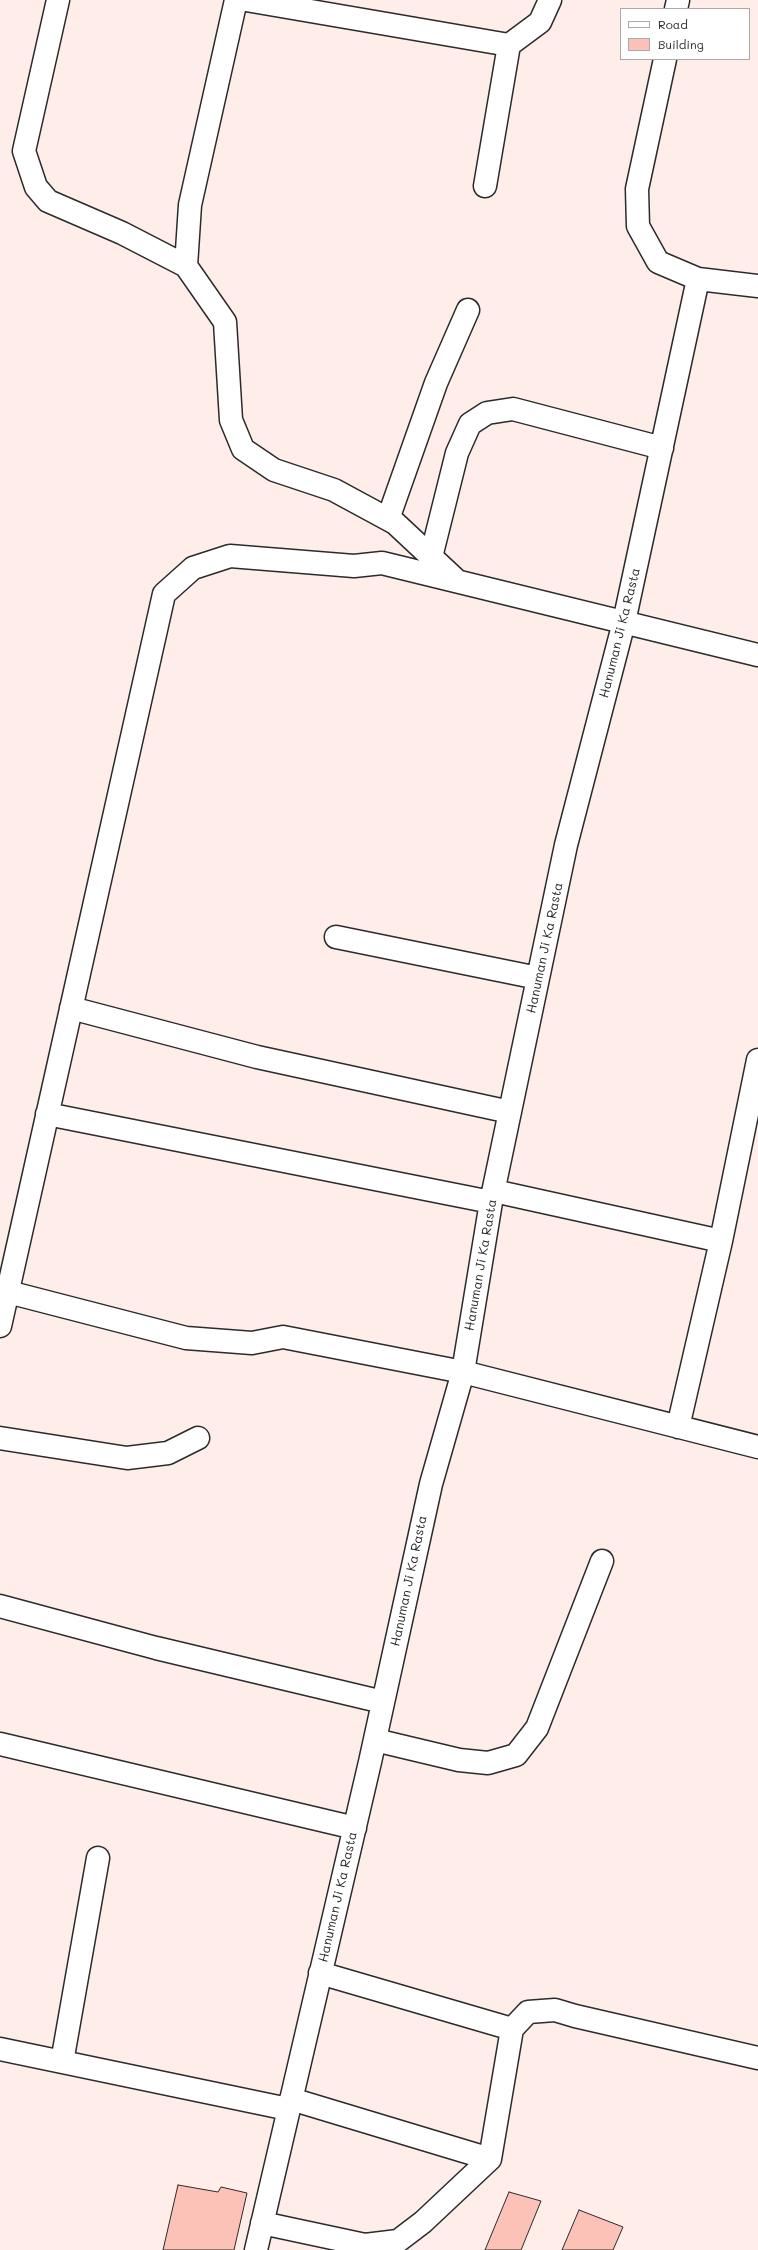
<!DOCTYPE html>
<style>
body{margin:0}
#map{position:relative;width:758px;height:2250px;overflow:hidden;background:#feede9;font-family:Mali,sans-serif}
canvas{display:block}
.legend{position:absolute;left:620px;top:8px;width:130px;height:52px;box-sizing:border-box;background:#fff;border:1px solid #aaa;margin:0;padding:5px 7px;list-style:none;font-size:12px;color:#2b2b2b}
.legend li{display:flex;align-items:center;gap:8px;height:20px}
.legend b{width:20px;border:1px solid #aaa}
</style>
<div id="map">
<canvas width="758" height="2250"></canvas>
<ul class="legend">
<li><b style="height:5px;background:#fff"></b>Road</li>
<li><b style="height:11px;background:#fdc2b7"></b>Building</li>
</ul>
</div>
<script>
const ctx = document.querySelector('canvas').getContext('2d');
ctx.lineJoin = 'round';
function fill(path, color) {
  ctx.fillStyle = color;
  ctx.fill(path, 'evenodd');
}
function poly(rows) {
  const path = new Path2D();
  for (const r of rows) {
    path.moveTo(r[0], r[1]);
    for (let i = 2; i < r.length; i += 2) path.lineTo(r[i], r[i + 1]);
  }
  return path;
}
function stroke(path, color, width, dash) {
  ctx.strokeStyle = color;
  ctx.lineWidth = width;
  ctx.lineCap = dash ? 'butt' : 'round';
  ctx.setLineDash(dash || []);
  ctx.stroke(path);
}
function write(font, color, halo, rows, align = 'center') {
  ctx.font = font + ' Mali,sans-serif';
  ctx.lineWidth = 4;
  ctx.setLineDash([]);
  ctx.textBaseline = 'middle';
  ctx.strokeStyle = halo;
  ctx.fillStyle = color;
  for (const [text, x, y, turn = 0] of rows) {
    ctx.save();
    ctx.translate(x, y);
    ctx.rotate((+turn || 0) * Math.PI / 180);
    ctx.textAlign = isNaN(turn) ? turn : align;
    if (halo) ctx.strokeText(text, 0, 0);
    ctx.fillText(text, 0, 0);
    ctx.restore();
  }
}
const building = poly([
 [178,2185,218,2192,221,2187,247,2193,234,2250,163,2250,178,2185],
 [509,2192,541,2201,521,2250,485,2250,509,2192],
 [579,2210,623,2227,613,2250,562,2250,579,2210]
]);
fill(building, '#fdc2b7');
stroke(building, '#2b2b2b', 1);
const minor = poly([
 [58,0,24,151,36,187,48,201,122,233,186,266,225,322,231,420,243,449,274,470,334,490,395,523,456,580],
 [246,0,509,45],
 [676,9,678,0],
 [665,59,637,189,638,226,658,262,698,279,758,286],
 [485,186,509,45,540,22,550,0],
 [186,266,190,205,236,0],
 [388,519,436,383,468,310],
 [431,557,457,453,470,424,487,413,513,409,662,448],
 [336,937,538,978],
 [71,1008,257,1057,510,1112],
 [47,1114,491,1202],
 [494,1191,721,1241],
 [8,1292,186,1338,252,1343,283,1337,463,1372,758,1447],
 [0,1326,164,594,193,568,230,556,354,566,382,563,758,655],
 [678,1427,721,1241,758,1060],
 [0,1438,127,1458,168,1453,198,1438],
 [0,1606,156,1648,383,1702],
 [375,1740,459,1760,488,1763,516,1755,537,1728,602,1561],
 [0,1744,355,1828],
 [320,1973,512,2029],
 [0,2049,288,2109],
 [62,2062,98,1858],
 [291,2099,490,2159],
 [262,2223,365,2245,398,2241,423,2222,490,2159,512,2029,528,2012,555,2010,575,2016,758,2058],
 [256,2250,370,1762,431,1484,463,1372,491,1202,566,845,624,622,698,279]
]);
stroke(minor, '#2b2b2b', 25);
stroke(minor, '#fff', 22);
write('13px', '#2b2b2b', '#fff', [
 ["Hanuman Ji Ka Rasta",620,633,-76],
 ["Hanuman Ji Ka Rasta",545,948,-78],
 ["Hanuman Ji Ka Rasta",481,1265,-80],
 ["Hanuman Ji Ka Rasta",409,1581,-78],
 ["Hanuman Ji Ka Rasta",338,1897,-77]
]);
</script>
